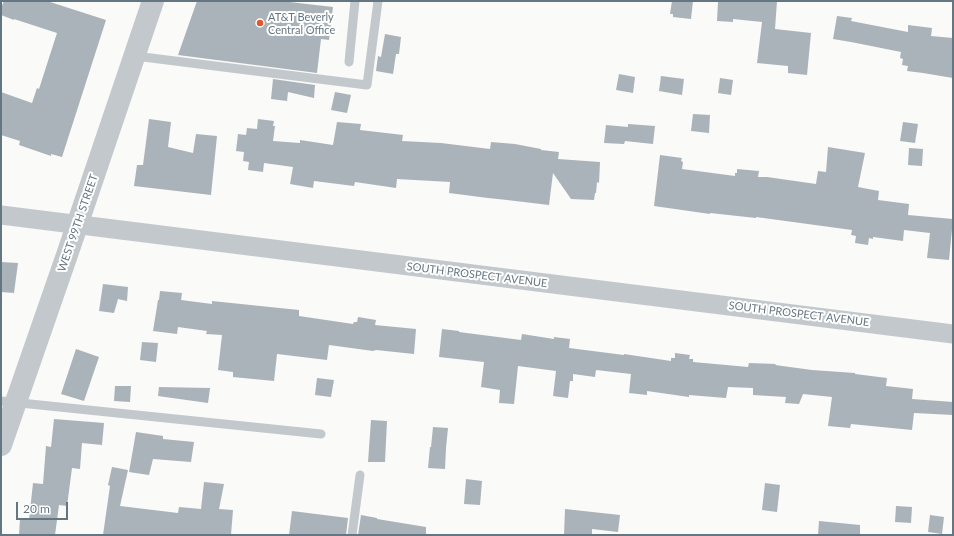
<!DOCTYPE html>
<style>
body{margin:0}
#map{position:relative;width:954px;height:536px;overflow:hidden;background:#fafaf8;font-family:Lato,sans-serif}
canvas{display:block}
.frame{position:absolute;inset:0;border:2px solid #657683;pointer-events:none}
.scale{position:absolute;left:16px;top:502px;width:52px;height:18px;box-sizing:border-box;border:2px solid #657683;border-top:0;padding-left:5px;font-size:12px;line-height:14px;white-space:nowrap;color:#657683;-webkit-text-stroke:3px #fff;paint-order:stroke}
</style>
<div id="map">
<canvas width="954" height="536"></canvas>
<div class="frame"></div>
<div class="scale">20 m</div>
</div>
<script>
const ctx = document.querySelector('canvas').getContext('2d');
ctx.lineJoin = 'round';
function fill(path, color) {
  ctx.fillStyle = color;
  ctx.fill(path, 'evenodd');
}
function poly(rows) {
  const path = new Path2D();
  for (const r of rows) {
    path.moveTo(r[0], r[1]);
    for (let i = 2; i < r.length; i += 2) path.lineTo(r[i], r[i + 1]);
  }
  return path;
}
function stroke(path, color, width, dash) {
  ctx.strokeStyle = color;
  ctx.lineWidth = width;
  ctx.lineCap = dash ? 'butt' : 'round';
  ctx.setLineDash(dash || []);
  ctx.stroke(path);
}
function write(font, color, halo, rows, align = 'center') {
  ctx.font = font + ' Lato,sans-serif';
  ctx.lineWidth = 4;
  ctx.setLineDash([]);
  ctx.textBaseline = 'middle';
  ctx.strokeStyle = halo;
  ctx.fillStyle = color;
  for (const [text, x, y, turn = 0] of rows) {
    ctx.save();
    ctx.translate(x, y);
    ctx.rotate((+turn || 0) * Math.PI / 180);
    ctx.textAlign = isNaN(turn) ? turn : align;
    if (halo) ctx.strokeText(text, 0, 0);
    ctx.fillText(text, 0, 0);
    ctx.restore();
  }
}
fill(poly([
 [4,1,47,1,106,20,62,157,51,154,51,156,19,145,20,141,1,135,1,92,32,103,37,88,39,89,57,33,14,19,14,20,1,15,1,8],
 [197,1,281,1,333,7,329,40,321,39,317,73,178,55],
 [672,1,693,1,691,19,673,17,673,14,670,14],
 [718,1,777,1,775,29,811,33,807,75,788,73,788,66,757,63,762,22,733,19,733,22,717,21],
 [837,16,852,18,851,21,908,32,908,25,932,28,931,36,953,38,953,78,923,73,907,71,908,66,902,65,903,59,900,58,901,52,851,42,833,39],
 [385,34,401,37,399,54,396,54,393,74,376,71,378,56,381,57],
 [619,74,635,77,633,93,616,90],
 [661,76,684,79,682,95,659,91],
 [720,78,733,80,731,95,718,93],
 [273,79,315,85,314,98,288,92,287,101,271,99],
 [335,92,351,95,347,113,331,110],
 [693,114,710,115,709,133,691,131],
 [149,119,171,122,168,147,193,153,196,134,217,136,211,195,134,186,137,165,143,165],
 [258,119,274,121,273,126,275,126,273,141,300,143,300,140,333,145,337,122,361,124,360,130,403,135,402,141,441,143,490,149,491,142,515,144,541,149,541,150,559,152,558,159,600,162,599,183,597,182,596,193,595,193,594,200,571,199,553,173,549,205,507,200,488,198,449,193,450,182,397,179,396,188,355,182,354,186,314,181,313,188,290,184,293,167,264,163,263,172,248,170,249,162,243,161,244,152,236,151,238,134,246,135,247,128,257,129],
 [903,122,918,124,915,143,900,141],
 [628,124,655,126,653,144,625,141,624,144,604,143,606,125,628,127],
 [828,147,865,153,858,187,879,191,878,200,909,204,908,215,953,219,949,260,927,258,930,233,904,230,903,241,873,237,873,239,869,238,868,245,855,243,856,236,851,235,852,230,756,217,756,218,710,213,710,214,654,206,660,155,682,158,681,161,683,162,682,169,735,176,735,173,737,173,737,169,759,171,758,177,767,177,816,184,818,171,826,172],
 [909,148,923,149,922,166,908,165],
 [1,262,18,263,14,293,1,292],
 [103,284,128,287,127,301,118,299,114,313,99,311],
 [160,291,182,293,181,300,212,304,212,301,299,310,299,316,353,324,354,322,357,322,358,317,376,320,375,325,416,329,414,354,376,350,373,351,329,345,327,360,277,354,274,381,233,377,233,372,218,370,222,335,206,334,207,331,178,327,177,334,153,331,158,300,159,300],
 [442,329,459,331,459,332,521,340,522,334,554,339,554,337,570,339,569,348,624,355,624,354,671,361,671,358,675,358,675,353,690,355,689,359,693,359,693,362,748,367,749,363,776,364,775,365,812,370,855,373,855,374,887,378,886,386,913,389,912,399,953,402,953,415,914,413,912,430,851,424,850,428,828,426,832,397,803,394,799,404,785,403,786,397,753,395,753,388,728,387,726,398,689,395,689,397,647,391,647,395,629,393,631,374,596,370,595,377,573,374,573,381,570,381,568,398,553,396,556,371,518,366,514,404,499,403,500,390,481,387,484,362,439,357],
 [142,342,158,343,156,362,140,360],
 [76,349,99,357,84,401,61,394],
 [317,378,334,380,331,397,315,395],
 [115,386,131,386,130,402,114,401],
 [159,387,210,388,208,403,158,396],
 [54,419,104,423,102,445,82,443,80,469,72,468,67,506,59,505,55,535,19,535,20,519,29,520,33,483,43,484,46,446,51,447],
 [371,420,387,421,385,462,368,462],
 [433,427,448,428,446,448,445,469,428,468,430,447,431,447],
 [136,432,163,436,163,439,194,442,191,462,153,459,149,475,129,472],
 [112,467,128,470,120,506,178,513,179,507,201,509,204,482,224,484,219,509,233,510,231,535,103,535,110,486,108,485],
 [466,479,482,481,480,505,464,504],
 [765,483,780,485,777,512,762,510],
 [896,506,912,507,911,523,895,522],
 [565,509,620,515,618,532,592,529,592,535,564,535],
 [292,511,348,518,346,535,289,535],
 [361,515,377,518,377,519,426,527,426,535,358,535],
 [930,515,944,517,942,534,928,532],
 [819,521,860,525,860,535,818,535]
]), '#aab3b9');
stroke(poly([
 [135,56,367,85,378,1],
 [349,62,355,1],
 [1,401,321,434],
 [352,535,360,475]
]), '#c3c8cc', 9);
stroke(poly([
 [1,215,953,334]
]), '#c3c8cc', 19);
stroke(poly([
 [1,445,68,252,153,1]
]), '#c3c8cc', 22);
for (const [x, y, r, color] of [
 [260,23,4,"#e4572e"]
]) {
  const dot = new Path2D();
  dot.arc(x, y, r, 0, 2 * Math.PI);
  ctx.fillStyle = color;
  ctx.fill(dot);
  stroke(dot, '#fff', 1.5);
}
write('11px', '#657683', '#fff', [
 ["AT&T Beverly",268,17],
 ["Central Office",268,30]
], 'left');
write('11px', '#657683', '#fff', [
 ["WEST 99TH STREET",78,223,-71],
 ["SOUTH PROSPECT AVENUE",477,275,7],
 ["SOUTH PROSPECT AVENUE",799,314,7]
]);
</script>
